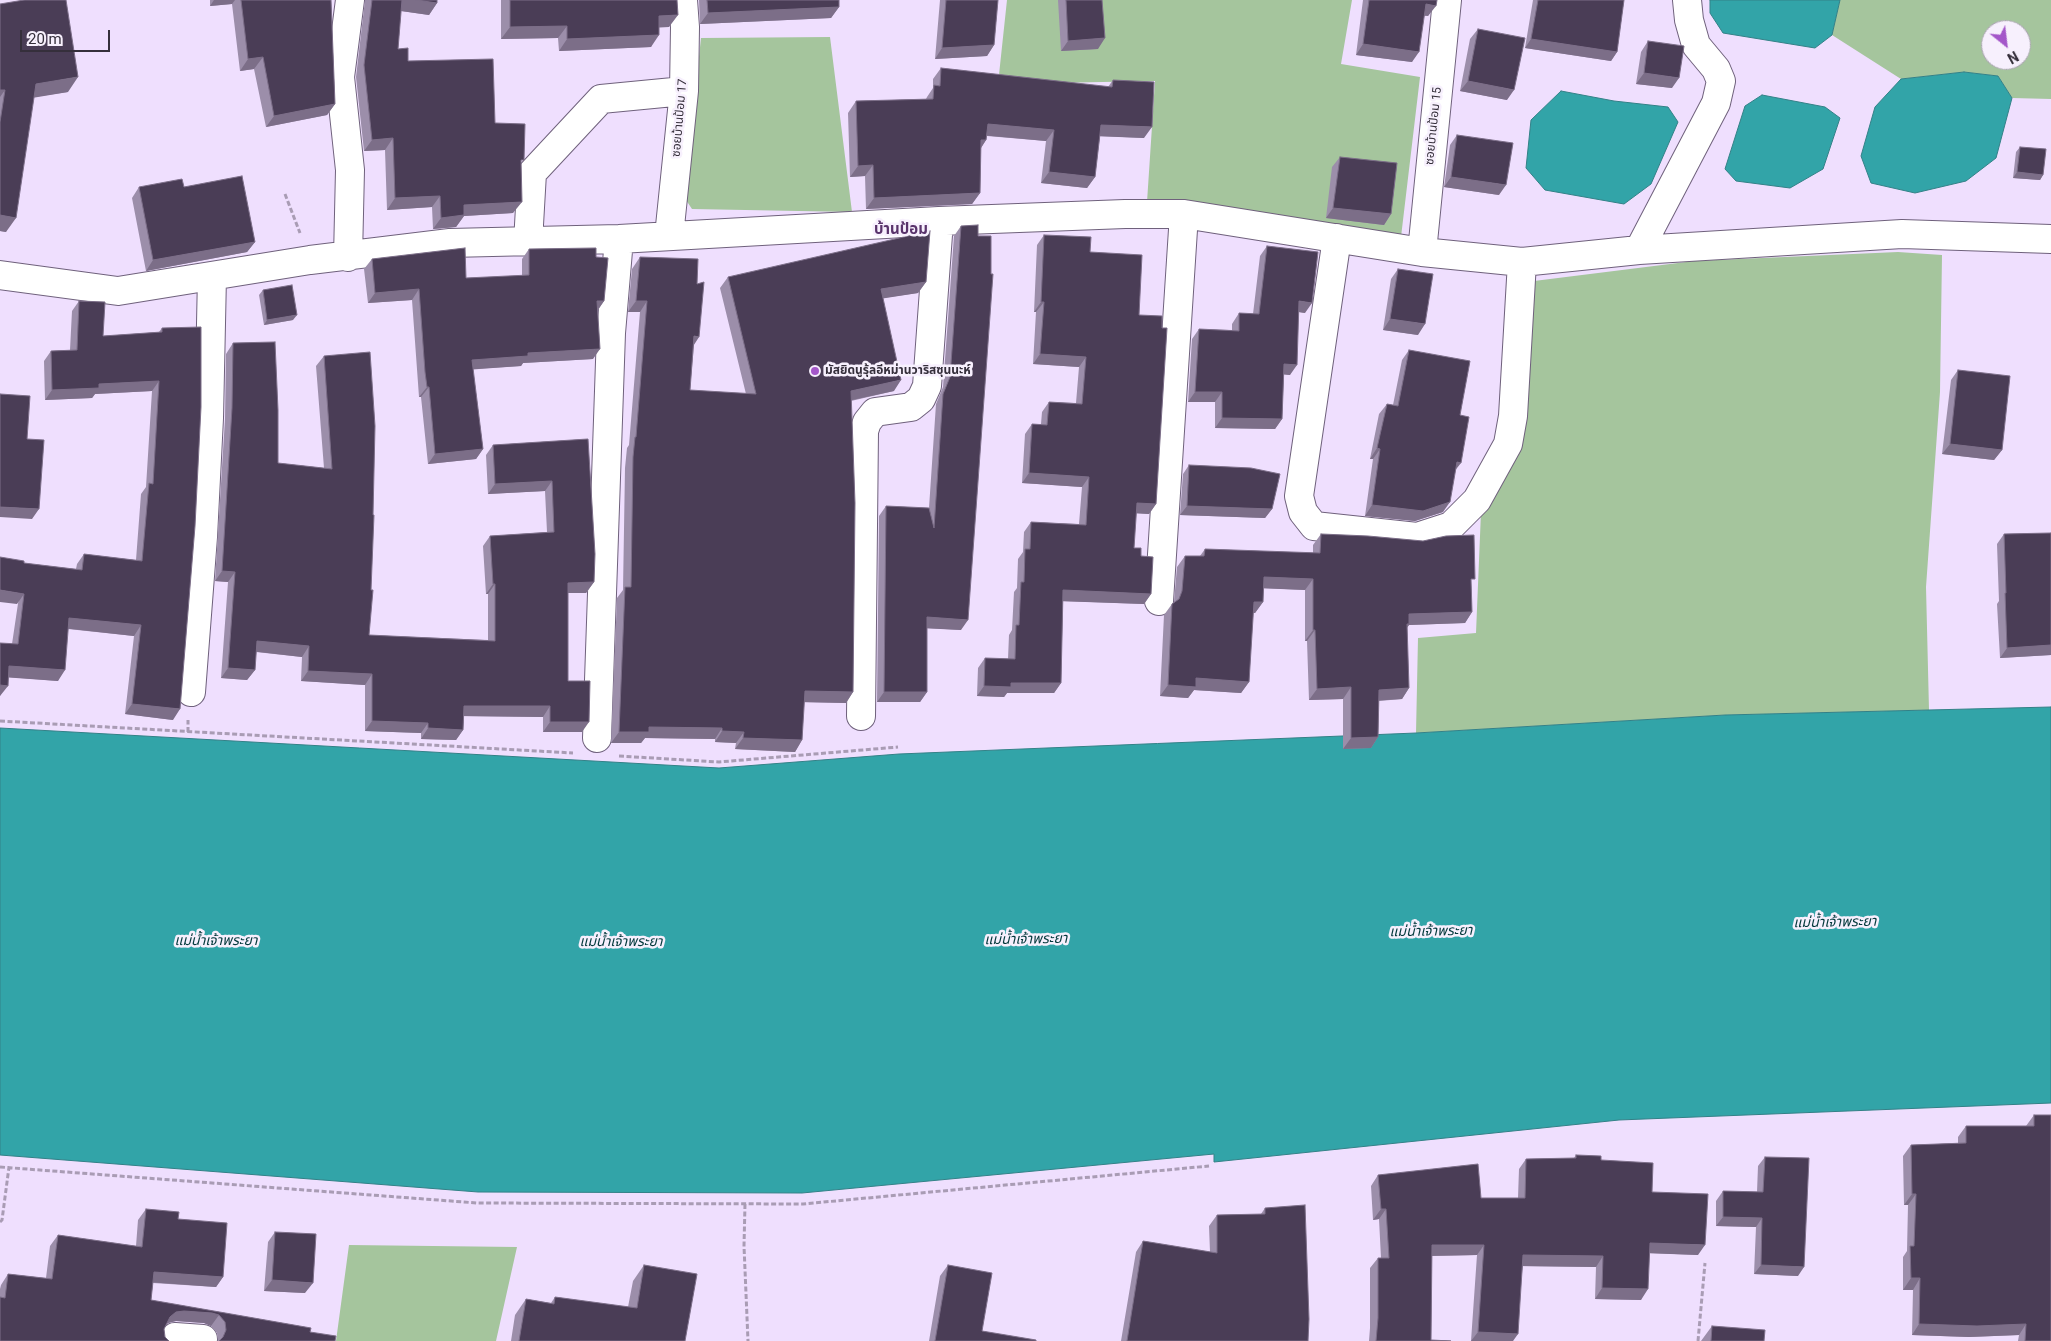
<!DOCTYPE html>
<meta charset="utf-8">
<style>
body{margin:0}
#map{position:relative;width:2051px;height:1341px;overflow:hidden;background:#efdffe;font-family:Roboto,sans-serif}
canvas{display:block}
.north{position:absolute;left:1981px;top:20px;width:50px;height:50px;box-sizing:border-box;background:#f7f0fd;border:1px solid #a9a3af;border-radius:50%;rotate:151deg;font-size:14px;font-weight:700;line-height:20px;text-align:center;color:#352f3b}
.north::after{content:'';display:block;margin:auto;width:18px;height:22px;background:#a457c9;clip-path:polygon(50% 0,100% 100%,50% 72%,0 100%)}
.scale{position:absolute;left:20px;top:30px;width:90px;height:22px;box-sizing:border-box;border:2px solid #352f3b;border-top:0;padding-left:6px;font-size:15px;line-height:18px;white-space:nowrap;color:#352f3b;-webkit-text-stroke:4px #f7f0fd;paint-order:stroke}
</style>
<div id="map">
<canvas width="2051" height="1341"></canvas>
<div class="north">N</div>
<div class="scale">20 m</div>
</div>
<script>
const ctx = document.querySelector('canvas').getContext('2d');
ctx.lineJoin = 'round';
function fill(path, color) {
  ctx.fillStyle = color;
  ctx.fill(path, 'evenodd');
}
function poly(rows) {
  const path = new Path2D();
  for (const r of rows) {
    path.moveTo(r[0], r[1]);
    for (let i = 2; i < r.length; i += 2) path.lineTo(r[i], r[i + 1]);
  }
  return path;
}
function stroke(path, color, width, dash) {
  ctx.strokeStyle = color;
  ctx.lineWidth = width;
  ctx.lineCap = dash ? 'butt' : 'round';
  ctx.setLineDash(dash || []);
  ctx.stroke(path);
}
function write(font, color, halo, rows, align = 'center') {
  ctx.font = font + ' Roboto,"Noto Sans Thai",sans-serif';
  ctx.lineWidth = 5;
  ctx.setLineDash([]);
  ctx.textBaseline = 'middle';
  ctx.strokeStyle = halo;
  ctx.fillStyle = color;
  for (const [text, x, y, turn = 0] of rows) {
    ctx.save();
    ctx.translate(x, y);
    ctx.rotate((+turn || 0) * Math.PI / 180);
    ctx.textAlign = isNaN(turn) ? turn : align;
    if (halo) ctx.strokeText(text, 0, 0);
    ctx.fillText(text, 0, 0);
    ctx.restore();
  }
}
fill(poly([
 [1007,0,1352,0,1341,64,1420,77,1401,237,1147,202,1155,81,998,84],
 [1840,0,2051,0,2051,99,2012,98,1998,76,1964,72,1901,79,1832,35],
 [1991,30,2021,30,2021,60,1991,60],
 [830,37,852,212,692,209,684,197,701,38],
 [1898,252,1942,255,1940,392,1926,587,1929,710,1725,715,1416,733,1418,638,1476,633,1481,512,1534,281,1694,261],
 [349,1245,517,1247,496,1341,336,1341]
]), '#a5c59d');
const water = poly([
 [1710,0,1840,0,1832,35,1815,48,1723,33,1710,13,1710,0],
 [1964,72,1998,76,2012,98,1996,158,1966,181,1915,193,1871,183,1861,156,1875,107,1901,79,1964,72],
 [1561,91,1614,101,1668,107,1678,122,1651,184,1624,204,1545,190,1526,168,1531,120,1561,91],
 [1762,95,1825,107,1840,118,1823,169,1790,188,1736,181,1725,169,1745,106,1762,95],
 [2051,707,2051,1103,1619,1120,1214,1162,1214,1154,802,1193,478,1192,0,1155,0,728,719,768,899,754,1416,733,1725,715,2051,707]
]);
fill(water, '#32a4a8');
stroke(water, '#338187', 1);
const minor = poly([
 [669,236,684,91,685,27,683,0],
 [1337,238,1299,496,1303,512,1314,526,1417,537,1451,526,1477,500,1508,444,1513,416,1522,262],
 [528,242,532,173,601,99,684,91],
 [1639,250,1716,103,1721,81,1716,69,1696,45,1689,20,1687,0],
 [1422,252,1447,0],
 [348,257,350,170,340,77,350,0],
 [0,275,118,291,310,260,450,243,619,239,939,221,1125,214,1184,214,1422,252,1522,262,1639,250,1902,234,2051,239],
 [1159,601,1184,214],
 [191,692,203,537,209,418,212,276],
 [861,716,864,431,867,422,875,412,911,407,921,399,927,386,939,221],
 [597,738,611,333,619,239],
 [172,1341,175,1337,203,1339]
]);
stroke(minor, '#6f617c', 30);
stroke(poly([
 [285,194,300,233],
 [0,721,573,753],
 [188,732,188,720],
 [619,756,719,762,898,747],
 [0,1167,477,1203,803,1204,1209,1166],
 [745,1204,744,1246,748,1341],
 [0,1222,2,1220,9,1167],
 [1698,1341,1705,1263]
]), '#a99cb4', 3, [5, 2.5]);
stroke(minor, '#fff', 28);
fill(poly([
 [210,0,331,0,335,104,327,115,266,127,254,69,240,71,232,4,210,6],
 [365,0,437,0,437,3,429,15,401,11,398,49,408,61,495,123,521,164,513,213,464,216,456,227,433,229,432,207,387,210,385,150,364,151,356,77],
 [501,0,677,0,669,27,659,27,651,47,559,51,558,38,501,39],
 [699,0,839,0,839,7,831,18,700,24],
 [940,0,998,0,994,45,987,56,935,59],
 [1058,0,1102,0,1098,49,1061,51],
 [1363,0,1437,0,1428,16,1424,16,1412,62,1356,55],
 [1533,0,1624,0,1617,52,1611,61,1525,48],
 [0,4,68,92,34,97,6,232,0,231],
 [1478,29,1507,100,1460,91,1470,39],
 [1648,41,1672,88,1636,84,1641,52],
 [941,68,1108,87,1113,80,1144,138,1100,136,1095,177,1087,188,1041,183,1046,141,987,136,986,140,981,148,980,193,972,204,866,209,865,176,850,177,848,113,856,101,926,99,927,97,933,88,933,79],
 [1457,135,1499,195,1444,187,1450,145],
 [2020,147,2043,175,2040,180,2013,178,2016,152],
 [1340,157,1391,214,1384,225,1326,218,1332,167],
 [139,187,184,187,255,242,247,252,146,271,132,198],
 [961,226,961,630,927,628,927,692,920,702,877,702,879,516,886,506,929,508,936,404,943,387,954,236],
 [1044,235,1090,252,1139,315,1162,328,1156,504,1149,514,1136,513,1134,548,1141,556,1151,594,1144,604,1063,601,1061,683,1054,693,1007,693,1004,697,977,696,978,668,985,658,1008,659,1009,635,1012,630,1014,592,1017,588,1018,559,1023,552,1024,532,1031,522,1079,524,1082,487,1022,483,1025,434,1032,424,1041,424,1042,412,1049,402,1076,403,1079,367,1033,364,1036,312,1034,312,1037,245],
 [1267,246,1305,313,1299,312,1290,375,1284,374,1282,419,1275,429,1215,428,1215,402,1188,402,1192,339,1199,329,1232,330,1232,324,1239,313,1253,314,1260,256],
 [529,249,596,257,604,301,598,310,593,359,523,363,521,366,473,369,483,449,476,459,428,464,421,397,419,397,418,383,412,300,368,303,364,269,372,259,466,278,522,276,522,259],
 [640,257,694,345,690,390,746,394,720,288,728,277,926,282,918,293,883,298,894,391,851,401,853,692,846,703,804,702,802,740,795,752,735,749,736,743,715,742,715,739,645,738,641,743,611,743,617,598,623,590,625,468,627,448,629,445,640,312,628,312,632,269],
 [1398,269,1418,335,1383,330,1391,279],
 [263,290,293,320,264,325,259,295],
 [79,301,103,336,159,332,162,328,173,720,125,714,134,636,68,629,58,681,8,677,0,696,0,643,12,644,24,563,76,569,77,564,84,554,136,560,141,494,146,487,152,391,95,394,92,398,45,400,44,361,51,351,70,350,72,311],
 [233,343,278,463,324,468,316,366,324,356,371,590,369,635,488,640,488,594,486,594,483,546,490,536,547,532,545,491,488,494,486,455,493,445,588,439,594,582,586,593,568,593,568,681,582,732,543,732,543,717,464,716,463,730,456,740,421,739,421,733,365,731,365,685,301,681,302,657,256,652,255,670,247,680,221,678,228,582,215,581,225,419,226,354],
 [1409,350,1460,415,1455,471,1443,512,1415,521,1365,516,1373,459,1370,459,1379,414,1387,404,1393,405,1402,360],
 [1958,370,2002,450,1994,460,1942,454,1951,380],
 [1189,465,1272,509,1265,518,1180,515,1183,474],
 [2051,533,2051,655,2000,658,1997,604,1999,601,1997,544,2004,534],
 [1321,534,1471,583,1472,612,1465,623,1409,625,1407,627,1409,688,1402,699,1379,701,1378,737,1371,748,1343,749,1343,699,1309,700,1307,641,1305,641,1305,590,1263,588,1263,602,1255,613,1253,613,1249,682,1241,693,1194,690,1188,698,1160,696,1164,615,1172,604,1174,602,1177,567,1185,556,1200,556,1205,549,1313,553,1313,545],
 [2034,1115,2051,1341,2018,1341,2019,1335,1969,1337,1912,1335,1913,1290,1903,1290,1903,1257,1907,1251,1908,1205,1904,1205,1903,1156,1911,1145,1958,1143,1958,1137,1966,1126,2026,1126],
 [1576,1155,1601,1160,1652,1192,1698,1255,1650,1253,1641,1300,1595,1299,1596,1267,1523,1266,1513,1341,1471,1341,1477,1255,1432,1256,1431,1340,1451,1341,1369,1341,1370,1328,1370,1268,1378,1258,1381,1258,1379,1219,1373,1220,1371,1186,1378,1175,1481,1198,1518,1198,1519,1169,1526,1159,1574,1158],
 [1765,1157,1798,1276,1754,1274,1756,1227,1716,1226,1716,1201,1723,1191,1757,1192,1758,1166],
 [1265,1208,1308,1341,1121,1341,1136,1252,1143,1241,1210,1252,1209,1226,1217,1215,1261,1214],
 [146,1209,178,1219,223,1277,216,1287,153,1283,151,1300,311,1328,218,1341,217,1333,211,1326,204,1323,176,1321,168,1323,166,1325,0,1341,0,1289,1,1285,8,1274,46,1278,50,1246,58,1235,136,1246,138,1220],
 [275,1232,305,1293,264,1291,268,1242],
 [644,1265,685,1341,511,1341,515,1315,526,1299,551,1303,555,1297,628,1307,633,1281],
 [948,1265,982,1331,1036,1341,929,1341,940,1276],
 [1712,1326,1764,1341,1701,1341]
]), '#9c8eaa');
fill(poly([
 [214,0,235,0,232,4,210,6],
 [401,0,416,0,437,3,429,15,394,10],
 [1426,4,1436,6,1428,16,1419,14],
 [839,7,831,18,700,24,708,13],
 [678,15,669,27,650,28,659,16],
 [567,26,558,38,501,39,510,27],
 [659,35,651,47,559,51,567,39],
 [1105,38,1098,49,1061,51,1068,41],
 [1531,39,1617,52,1611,61,1525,48],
 [1363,44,1419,52,1412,62,1356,55],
 [994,45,987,56,935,59,942,48],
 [263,57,254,69,240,71,248,59],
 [1644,73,1679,78,1672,88,1636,84],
 [78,77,68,92,26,99,36,84],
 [1468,81,1514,90,1507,100,1460,91],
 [0,90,5,90,0,97],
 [335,104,327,115,266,127,274,116],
 [988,124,1054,130,1046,141,980,135],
 [1101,125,1152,127,1144,138,1093,136],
 [393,138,385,150,364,151,372,140],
 [981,140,986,140,979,151],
 [873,165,865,176,850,177,858,166],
 [1049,172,1095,177,1087,188,1041,183],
 [2017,172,2043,175,2040,180,2013,178],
 [1451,177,1506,185,1499,195,1444,187],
 [980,193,972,204,866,209,874,198],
 [440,196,432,207,387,210,395,198],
 [522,202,513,213,464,216,456,227,433,229,441,218,464,205],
 [1333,208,1391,214,1384,225,1326,218],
 [0,215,16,218,6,232,0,231],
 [255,242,247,252,146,271,153,260],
 [926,282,918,293,873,300,881,289],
 [419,289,412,300,368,303,375,293],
 [597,301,604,301,597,311],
 [636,301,647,301,640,312,628,312],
 [1299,301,1312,303,1305,313,1292,311],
 [1041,302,1044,302,1036,312,1034,312],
 [297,315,293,320,264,325,267,320],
 [1390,319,1425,324,1418,335,1383,330],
 [694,336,699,337,692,348],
 [600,349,593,359,523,363,521,366,465,370,472,360,528,353],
 [1040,354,1086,357,1079,367,1033,364],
 [1284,364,1297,365,1290,375,1277,374],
 [901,380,894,391,843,402,851,391],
 [159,381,152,391,95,394,92,398,45,400,52,390,99,384],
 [427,387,429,387,421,397,419,397],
 [1195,392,1222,392,1215,402,1188,402],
 [1222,418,1282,419,1275,429,1215,428],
 [1950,444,2002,450,1994,460,1942,454],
 [1377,448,1380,449,1373,459,1370,459],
 [483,449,476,459,428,464,435,454],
 [1457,462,1461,463,1453,473],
 [1029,473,1089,477,1082,487,1022,483],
 [552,481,545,491,488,494,495,484],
 [1450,502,1443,512,1415,521,1365,516,1372,505],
 [1137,503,1156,504,1149,514,1130,513],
 [1187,506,1272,509,1265,518,1180,515],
 [0,507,39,509,32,519,0,517],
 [222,571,235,572,228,582,215,581],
 [1264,577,1313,579,1305,590,1256,588],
 [594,582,586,593,560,593,568,583],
 [493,584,495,584,488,594,486,594],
 [0,590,24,594,17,604,0,602],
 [1063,590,1151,594,1144,604,1056,601],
 [1254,602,1263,602,1255,613,1246,613],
 [1472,612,1465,623,1409,625,1402,635,1409,614],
 [927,617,968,620,961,630,920,628],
 [69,618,141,625,134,636,62,628],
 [1313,630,1315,630,1307,641,1305,641],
 [257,641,309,646,302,657,250,651],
 [2051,645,2051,655,2000,658,2007,648],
 [9,666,65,670,58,681,2,677],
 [228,668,255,670,247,680,221,678],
 [308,671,372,674,365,685,301,681],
 [1196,678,1249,682,1241,693,1194,690,1188,698,1160,696,1168,685],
 [1011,683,1061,683,1054,693,1007,693,1004,697,977,696,984,686],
 [0,685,8,686,0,696],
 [1351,687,1343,699,1309,700,1317,689],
 [1409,688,1402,699,1371,701,1379,690],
 [805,691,853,692,846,703,797,702],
 [884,692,927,692,920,702,877,702],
 [132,704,180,709,173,720,125,714],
 [464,706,550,706,543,717,457,716],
 [372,721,428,723,421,733,365,731],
 [550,722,589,722,582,732,543,732],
 [649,727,722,728,715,739,645,738,641,743,611,743,619,732],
 [428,728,463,730,456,740,421,739],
 [722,731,744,732,736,743,715,742],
 [1378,737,1371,748,1343,749,1351,738],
 [743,738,802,740,795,752,735,749],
 [1912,1194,1916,1194,1908,1205,1904,1205],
 [1381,1209,1386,1209,1379,1219,1373,1220],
 [1723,1217,1762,1218,1756,1227,1716,1226],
 [1650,1243,1705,1245,1698,1255,1643,1253],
 [1432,1245,1484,1245,1477,1255,1425,1256],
 [1523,1255,1603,1256,1596,1267,1516,1266],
 [1761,1265,1804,1267,1798,1276,1754,1274],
 [154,1272,223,1277,216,1287,147,1282],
 [1911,1278,1920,1278,1913,1290,1903,1290],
 [272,1280,313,1283,305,1293,264,1291],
 [1602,1288,1648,1289,1641,1300,1595,1299],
 [184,1311,212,1313,219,1315,211,1326,204,1323,176,1321,168,1323,163,1327,170,1317,176,1312],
 [1919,1324,2026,1324,2019,1335,1969,1337,1912,1335],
 [1478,1332,1518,1334,1513,1341,1471,1341]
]), '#7c6e88');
const building = poly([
 [24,0,66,0,78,77,36,84,16,218,0,215,0,122,5,90,0,90,0,4,24,0],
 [241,0,331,0,335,104,274,116,263,57,248,59,241,0],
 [372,0,402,0,398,49,408,48,408,61,493,59,495,123,525,124,524,160,521,160,522,202,464,205,464,215,441,218,440,196,395,198,393,138,372,140,364,65,372,0],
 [416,0,437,0,437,3,416,0],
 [510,0,677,0,678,15,659,16,659,35,567,39,567,26,510,27,510,0],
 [707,0,839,0,839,7,708,13,707,0],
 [946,0,998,0,994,45,942,48,946,0],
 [1066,0,1102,0,1105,38,1068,41,1066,0],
 [1369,0,1437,0,1436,6,1426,4,1419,52,1363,44,1369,0],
 [1538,0,1624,0,1617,52,1531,39,1538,0],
 [1478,29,1525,38,1514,90,1468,81,1478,29],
 [1648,41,1684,46,1679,78,1644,73,1648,41],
 [941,68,1112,87,1113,80,1154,82,1152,127,1101,125,1095,177,1049,172,1054,130,988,124,986,140,981,140,980,193,874,198,873,165,858,166,856,101,933,99,934,85,940,86,941,68],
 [1457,135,1513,143,1506,185,1451,177,1457,135],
 [2020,147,2046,149,2043,175,2017,172,2020,147],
 [1340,157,1397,163,1391,214,1333,208,1340,157],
 [242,176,255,242,153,260,139,187,182,179,184,187,242,176],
 [978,225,978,236,991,236,991,274,993,274,968,620,927,617,927,692,884,692,886,506,929,508,934,528,943,394,950,377,961,226,978,225],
 [930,231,926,282,881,289,901,380,851,391,855,503,853,692,805,691,802,740,743,738,744,732,722,731,722,728,649,727,649,732,619,732,625,587,631,587,633,457,635,437,636,437,647,301,636,301,640,257,698,259,697,284,704,282,699,337,694,336,690,390,756,394,728,277,930,231],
 [1044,235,1091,237,1090,252,1142,255,1139,315,1162,316,1162,328,1167,328,1156,504,1137,503,1134,548,1141,548,1141,556,1153,557,1151,594,1063,590,1061,683,1011,683,1011,687,984,686,985,658,1015,659,1016,625,1019,625,1021,582,1024,582,1025,549,1030,549,1031,522,1086,525,1089,477,1029,473,1032,424,1047,425,1049,402,1082,404,1086,357,1040,354,1044,302,1041,302,1044,235],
 [1267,246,1318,252,1312,303,1299,301,1297,365,1284,364,1282,419,1222,418,1222,392,1195,392,1199,329,1239,331,1239,313,1259,314,1267,246],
 [465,248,466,278,529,275,529,249,596,248,596,257,608,258,604,301,597,301,600,349,528,353,528,356,472,360,483,449,435,454,429,387,427,387,425,372,419,289,375,293,372,259,465,248],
 [1398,269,1433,274,1425,324,1390,319,1398,269],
 [292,285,297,315,267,320,263,290,292,285],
 [79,301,105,302,103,336,162,332,162,328,201,327,201,407,195,526,180,709,132,704,141,625,69,618,65,670,9,666,8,686,0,685,0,643,18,644,24,594,0,590,0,557,24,561,24,563,82,570,84,554,142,561,149,483,153,484,159,381,99,384,99,388,52,390,51,351,77,350,79,301],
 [275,342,278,410,278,463,332,469,324,356,370,352,375,426,373,515,374,515,371,590,373,590,369,635,495,641,495,584,493,584,490,536,554,532,552,481,495,484,493,445,588,439,595,554,594,582,568,583,568,681,590,681,589,722,550,722,550,706,464,706,463,730,428,728,428,723,372,721,372,674,308,671,309,646,257,641,255,670,228,668,235,572,222,571,232,408,233,343,275,342],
 [1409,350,1470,361,1460,415,1469,417,1461,463,1457,462,1450,502,1423,511,1372,505,1380,449,1377,448,1387,404,1398,406,1409,350],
 [1958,370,2010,376,2002,450,1950,444,1958,370],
 [0,394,30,396,27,439,44,440,39,509,0,507,0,394],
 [1189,465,1251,468,1280,474,1272,509,1187,506,1189,465],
 [2051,533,2051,645,2007,648,2005,593,2006,593,2004,534,2051,533],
 [1321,534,1368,536,1423,541,1446,536,1474,535,1475,579,1471,579,1472,612,1409,614,1409,624,1407,624,1409,688,1379,690,1378,737,1351,738,1351,687,1317,689,1315,630,1313,630,1313,579,1264,577,1263,602,1254,602,1249,682,1196,678,1196,687,1168,685,1172,604,1179,599,1182,591,1185,556,1204,556,1205,549,1320,553,1321,534],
 [2034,1115,2051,1115,2051,1341,2025,1341,2026,1324,1977,1326,1919,1324,1920,1278,1911,1278,1910,1246,1914,1246,1916,1194,1912,1194,1911,1145,1966,1143,1966,1126,2034,1126,2034,1115],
 [1576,1155,1601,1156,1601,1160,1653,1163,1652,1192,1708,1194,1705,1245,1650,1243,1648,1289,1602,1288,1603,1256,1523,1255,1518,1334,1478,1332,1484,1245,1432,1245,1431,1340,1451,1341,1376,1341,1378,1318,1378,1258,1389,1258,1386,1209,1381,1209,1378,1175,1478,1164,1481,1198,1525,1198,1526,1159,1576,1158,1576,1155],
 [1765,1157,1809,1158,1804,1267,1761,1265,1762,1218,1723,1217,1723,1191,1763,1192,1765,1157],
 [1305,1205,1309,1319,1308,1341,1127,1341,1143,1241,1217,1253,1217,1215,1265,1214,1265,1208,1305,1205],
 [146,1209,179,1212,178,1219,227,1223,223,1277,154,1272,151,1300,311,1328,310,1332,336,1336,335,1341,219,1341,223,1337,226,1330,225,1322,219,1315,212,1313,184,1311,176,1312,170,1317,164,1329,165,1337,169,1341,0,1341,0,1297,5,1298,8,1274,52,1279,58,1235,142,1247,146,1209],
 [275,1232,316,1234,313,1283,272,1280,275,1232],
 [644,1265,697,1274,685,1341,519,1341,526,1299,554,1304,555,1297,637,1308,644,1265],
 [948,1265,992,1273,982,1331,1036,1340,1036,1341,935,1341,948,1265],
 [1712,1326,1765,1330,1764,1341,1711,1341,1712,1326]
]);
fill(building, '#4a3d56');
stroke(building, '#7c6e88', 1);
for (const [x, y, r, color] of [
 [815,371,5,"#a457c9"]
]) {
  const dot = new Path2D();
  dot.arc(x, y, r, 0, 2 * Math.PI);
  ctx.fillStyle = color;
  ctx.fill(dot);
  stroke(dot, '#f7f0fd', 2);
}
write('12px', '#352f3b', '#f7f0fd', [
 ["ซอยบ้านป้อม 17",680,118,-85],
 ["ซอยบ้านป้อม 15",1434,126,-84]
]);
write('bold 12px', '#352f3b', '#f7f0fd', [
 ["มัสยิดนูรุ้ลอีหม่านวาริสซุนนะห์",825,371]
], 'left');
write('italic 14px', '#04393c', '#f7f0fd', [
 ["แม่น้ำเจ้าพระยา",1835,923,-1],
 ["แม่น้ำเจ้าพระยา",1431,932,-1],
 ["แม่น้ำเจ้าพระยา",1026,940,-1],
 ["แม่น้ำเจ้าพระยา",216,941],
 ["แม่น้ำเจ้าพระยา",621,942]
]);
write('bold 15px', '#59336b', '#f7f0fd', [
 ["บ้านป้อม",901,230]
]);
</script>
